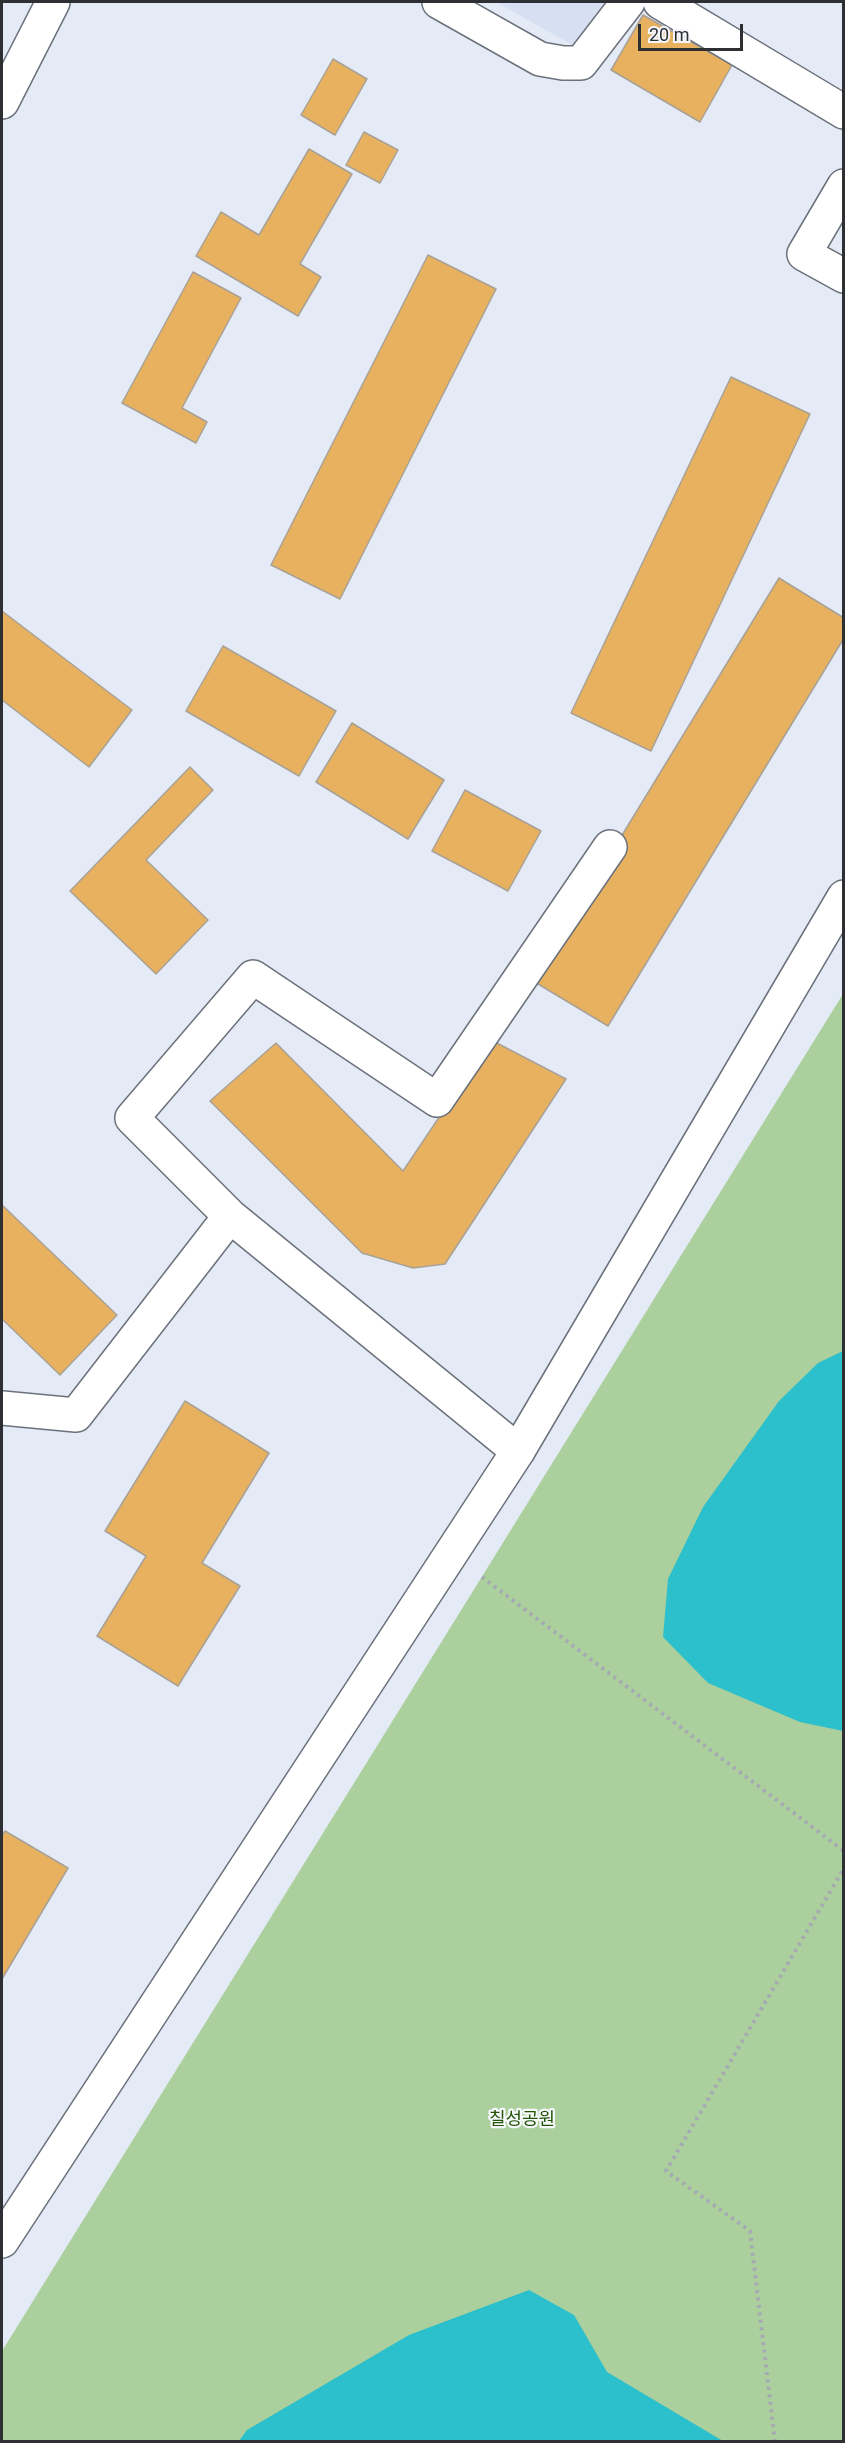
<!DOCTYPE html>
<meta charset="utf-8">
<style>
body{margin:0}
#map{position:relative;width:845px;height:2443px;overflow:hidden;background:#e5ebf6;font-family:Roboto,sans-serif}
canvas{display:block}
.frame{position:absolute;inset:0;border:3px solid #2d2f33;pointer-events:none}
.scale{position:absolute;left:638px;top:24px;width:105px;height:27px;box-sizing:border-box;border:3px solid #2d2f33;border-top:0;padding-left:8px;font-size:18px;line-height:21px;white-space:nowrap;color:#2d2f33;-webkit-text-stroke:4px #f6f8fd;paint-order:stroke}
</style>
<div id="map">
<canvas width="845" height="2443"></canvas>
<div class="frame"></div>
<div class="scale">20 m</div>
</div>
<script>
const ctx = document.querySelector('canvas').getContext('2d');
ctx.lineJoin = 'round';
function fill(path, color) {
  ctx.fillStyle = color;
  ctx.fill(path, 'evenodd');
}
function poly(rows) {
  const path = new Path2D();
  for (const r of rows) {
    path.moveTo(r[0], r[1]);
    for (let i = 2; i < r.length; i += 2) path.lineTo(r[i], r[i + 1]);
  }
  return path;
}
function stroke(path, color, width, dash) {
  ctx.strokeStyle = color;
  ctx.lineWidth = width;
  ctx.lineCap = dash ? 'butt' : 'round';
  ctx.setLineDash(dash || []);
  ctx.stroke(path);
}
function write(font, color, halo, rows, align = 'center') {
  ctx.font = font + ' Roboto,"Noto Sans KR",sans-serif';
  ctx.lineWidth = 4.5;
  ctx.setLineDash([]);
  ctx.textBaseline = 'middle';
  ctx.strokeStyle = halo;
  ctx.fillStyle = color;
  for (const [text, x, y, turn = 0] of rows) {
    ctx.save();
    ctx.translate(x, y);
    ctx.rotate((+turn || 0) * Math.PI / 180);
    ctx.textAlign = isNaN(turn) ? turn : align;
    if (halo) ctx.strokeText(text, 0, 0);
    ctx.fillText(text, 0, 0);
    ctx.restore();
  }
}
fill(poly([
 [496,2,610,2,574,46]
]), '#d6e0f2');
fill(poly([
 [843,994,843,2441,2,2441,2,2351]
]), '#abcf9d');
fill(poly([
 [843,1351,843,1731,800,1722,708,1683,663,1637,668,1579,703,1507,779,1401,818,1363],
 [529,2290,574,2315,607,2372,723,2441,239,2441,247,2430,409,2335]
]), '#2cbfcc');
const building = poly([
 [643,15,732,65,700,122,611,70,643,15],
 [333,59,367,79,335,135,301,115,333,59],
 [364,132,398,150,380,183,346,165,364,132],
 [309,149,352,174,300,264,321,277,298,316,196,256,221,212,259,235,309,149],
 [428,255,496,289,340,599,271,565,428,255],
 [193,272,241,298,182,408,207,422,196,443,122,403,193,272],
 [731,377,810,414,651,751,571,713,731,377],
 [779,578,844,618,844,638,608,1026,533,981,779,578],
 [2,611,132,710,89,767,2,700,2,611],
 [223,646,336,711,299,776,186,711,223,646],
 [352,723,444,780,408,839,316,782,352,723],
 [190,767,213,790,146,860,208,920,156,974,70,891,190,767],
 [465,790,541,831,508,891,432,851,465,790],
 [491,1040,566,1079,445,1264,413,1268,362,1253,210,1101,276,1043,403,1171,491,1040],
 [2,1205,117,1315,60,1375,2,1319,2,1205],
 [185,1401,269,1453,202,1563,240,1586,178,1686,97,1636,146,1556,105,1531,185,1401],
 [5,1831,68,1868,2,1979,2,1836,5,1831]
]);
fill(building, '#e7b160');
stroke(building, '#a8a197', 1.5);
const minor = poly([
 [439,2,540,59,563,63,581,63,628,2],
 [660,2,844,112],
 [2,102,53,2],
 [844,186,804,254,844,276],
 [2,1408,76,1415,230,1216],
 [518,1451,230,1216,132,1118,253,977,437,1100,610,847]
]);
const tertiary = poly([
 [2,2241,518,1451,844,897]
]);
stroke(minor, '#6b717b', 36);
stroke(tertiary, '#6b717b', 36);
stroke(poly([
 [482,1577,844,1851],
 [775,2442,750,2231,666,2171,844,1868]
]), '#a5aab2', 4, [3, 4.5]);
stroke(minor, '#fff', 33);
stroke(tertiary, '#fff', 33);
write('18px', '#235504', '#f6f8fd', [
 ["칠성공원",522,2120]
]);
</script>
